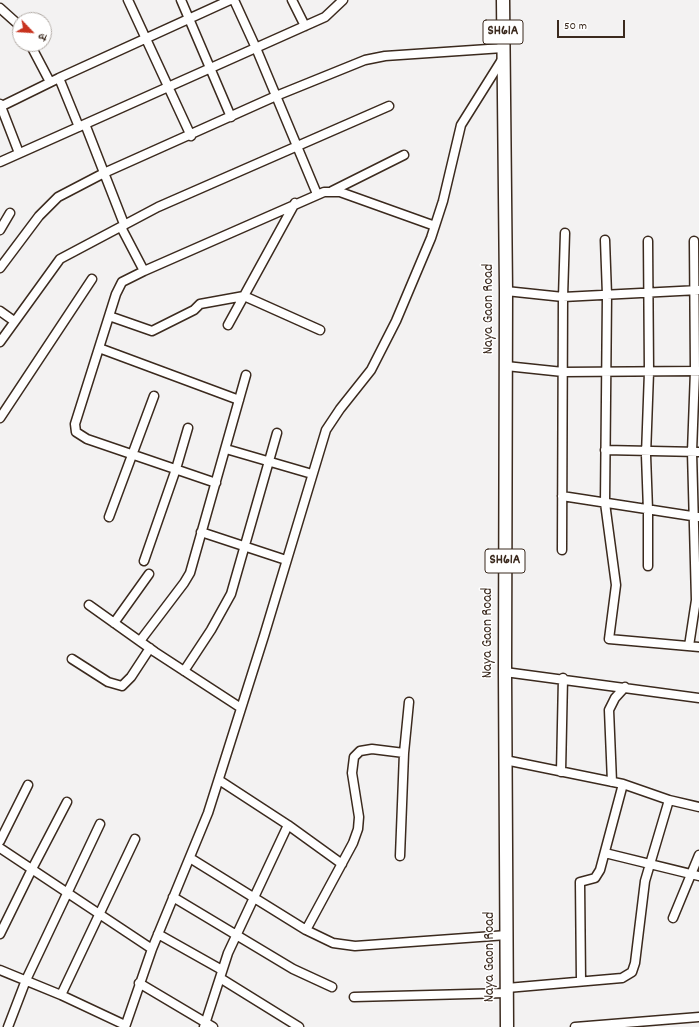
<!DOCTYPE html>
<meta charset="utf-8">
<style>
body{margin:0}
#map{position:relative;width:699px;height:1027px;overflow:hidden;background:#f3f2f2;font-family:Dekko,"Playpen Sans Deva",sans-serif}
canvas{display:block}
.north{position:absolute;left:12px;top:12px;width:40px;height:40px;box-sizing:border-box;background:#fff;border:1px solid #b1aaa5;border-radius:50%;rotate:115deg;font-size:11px;font-weight:700;line-height:16px;text-align:center;color:#3b2a1e}
.north::after{content:'';display:block;margin:auto;width:14px;height:18px;background:#c8321e;clip-path:polygon(50% 0,100% 100%,50% 72%,0 100%)}
.scale{position:absolute;left:557px;top:20px;width:68px;height:18px;box-sizing:border-box;border:2px solid #3b2a1e;border-top:0;padding-left:5px;font-size:12px;line-height:14px;white-space:nowrap;color:#3b2a1e;-webkit-text-stroke:3px #fff;paint-order:stroke}
</style>
<div id="map">
<canvas width="699" height="1027"></canvas>
<div class="north">उ</div>
<div class="scale">50 m</div>
</div>
<script>
const ctx = document.querySelector('canvas').getContext('2d');
ctx.lineJoin = 'round';
function poly(rows) {
  const path = new Path2D();
  for (const r of rows) {
    path.moveTo(r[0], r[1]);
    for (let i = 2; i < r.length; i += 2) path.lineTo(r[i], r[i + 1]);
  }
  return path;
}
function stroke(path, color, width, dash) {
  ctx.strokeStyle = color;
  ctx.lineWidth = width;
  ctx.lineCap = dash ? 'butt' : 'round';
  ctx.setLineDash(dash || []);
  ctx.stroke(path);
}
function write(font, color, halo, rows, align = 'center') {
  ctx.font = font + ' Dekko,sans-serif';
  ctx.lineWidth = 3;
  ctx.setLineDash([]);
  ctx.textBaseline = 'middle';
  ctx.strokeStyle = halo;
  ctx.fillStyle = color;
  for (const [text, x, y, turn = 0] of rows) {
    ctx.save();
    ctx.translate(x, y);
    ctx.rotate((+turn || 0) * Math.PI / 180);
    ctx.textAlign = isNaN(turn) ? turn : align;
    if (halo) ctx.strokeText(text, 0, 0);
    ctx.fillText(text, 0, 0);
    ctx.restore();
  }
}
const street = poly([
 [128,0,191,136],
 [181,0,231,117],
 [234,0,256,48,317,194],
 [292,0,305,26],
 [0,8,20,26],
 [30,44,50,82],
 [59,78,79,127],
 [0,104,19,153],
 [0,107,59,78,230,0],
 [85,124,124,224,122,229,144,271],
 [0,162,325,17,343,0],
 [332,191,404,155],
 [0,230,10,213],
 [605,240,607,295,605,503,616,585,609,639,699,647],
 [0,268,39,216,58,197,104,173,276,96,365,60,385,56,503,48],
 [506,291,563,297,699,290],
 [0,311,14,321],
 [109,316,152,331,194,310,200,304,244,296,320,330],
 [228,325,295,203],
 [0,342,60,259,158,207,389,106],
 [99,348,239,400],
 [506,366,563,372,699,371],
 [0,418,92,279],
 [226,449,312,474],
 [605,450,699,452],
 [216,483,87,439,76,432,75,424,116,294,122,282,144,271,324,192,340,192,435,226],
 [562,496,698,517],
 [109,517,154,396],
 [201,532,286,560],
 [562,550,563,297,565,233],
 [144,561,176,469,188,428],
 [648,566,648,510,646,455,649,372,648,241],
 [89,605,155,652,241,708],
 [114,623,149,574],
 [140,641,184,583,190,573,246,375],
 [689,646,696,600,692,452,695,371,694,241],
 [72,659,108,682,122,686,131,677,150,648],
 [184,671,211,630,231,594,277,433],
 [505,672,699,698],
 [505,760,623,784,669,800,699,807],
 [561,772,563,678],
 [219,780,288,825,342,864],
 [612,782,609,710,615,698,625,687],
 [0,841,28,785],
 [0,848,152,949],
 [605,853,699,876],
 [400,856,404,753,409,702],
 [190,858,306,930,333,943,355,946,507,935],
 [173,897,293,969,332,987],
 [673,918,699,855],
 [306,930,353,843,358,829,359,817,352,773,354,757,360,751,372,749,404,753],
 [0,934,32,869,67,802],
 [158,934,222,970],
 [0,970,61,995,125,1025],
 [220,978,299,1027],
 [581,981,580,882,595,878,600,870,623,784],
 [139,983,213,1027],
 [507,988,622,978,632,972,635,963,645,881,669,800],
 [61,995,135,839],
 [354,997,507,993],
 [8,1027,26,980,100,824],
 [125,1027,152,949,208,813,264,636,326,430,340,409,371,370,396,321,431,238,443,201,461,125,503,58],
 [204,1027,228,953,288,825],
 [575,1027,699,1017]
]);
const primary = poly([
 [503,0,506,291,505,672,507,1027]
]);
stroke(street, '#3b2a1e', 11);
stroke(primary, '#3b2a1e', 15);
stroke(street, '#fff', 8);
stroke(primary, '#fff', 12);
for (const [x, y, w] of [
 [503,32,40],
 [505,561,40]
]) {
  const box = new Path2D();
  box.roundRect(x - w / 2, y - 12, w, 24, 3);
  ctx.fillStyle = '#fff';
  ctx.fill(box);
  stroke(box, '#3b2a1e', 1);
}
write('bold 14px', '#3b2a1e', null, [
 ["SH61A",503,32],
 ["SH61A",505,561]
]);
write('15px', '#3b2a1e', '#fff', [
 ["Naya Gaon Road",490,309,-90],
 ["Naya Gaon Road",489,633,-90],
 ["Naya Gaon Road",491,957,-90]
]);
</script>
